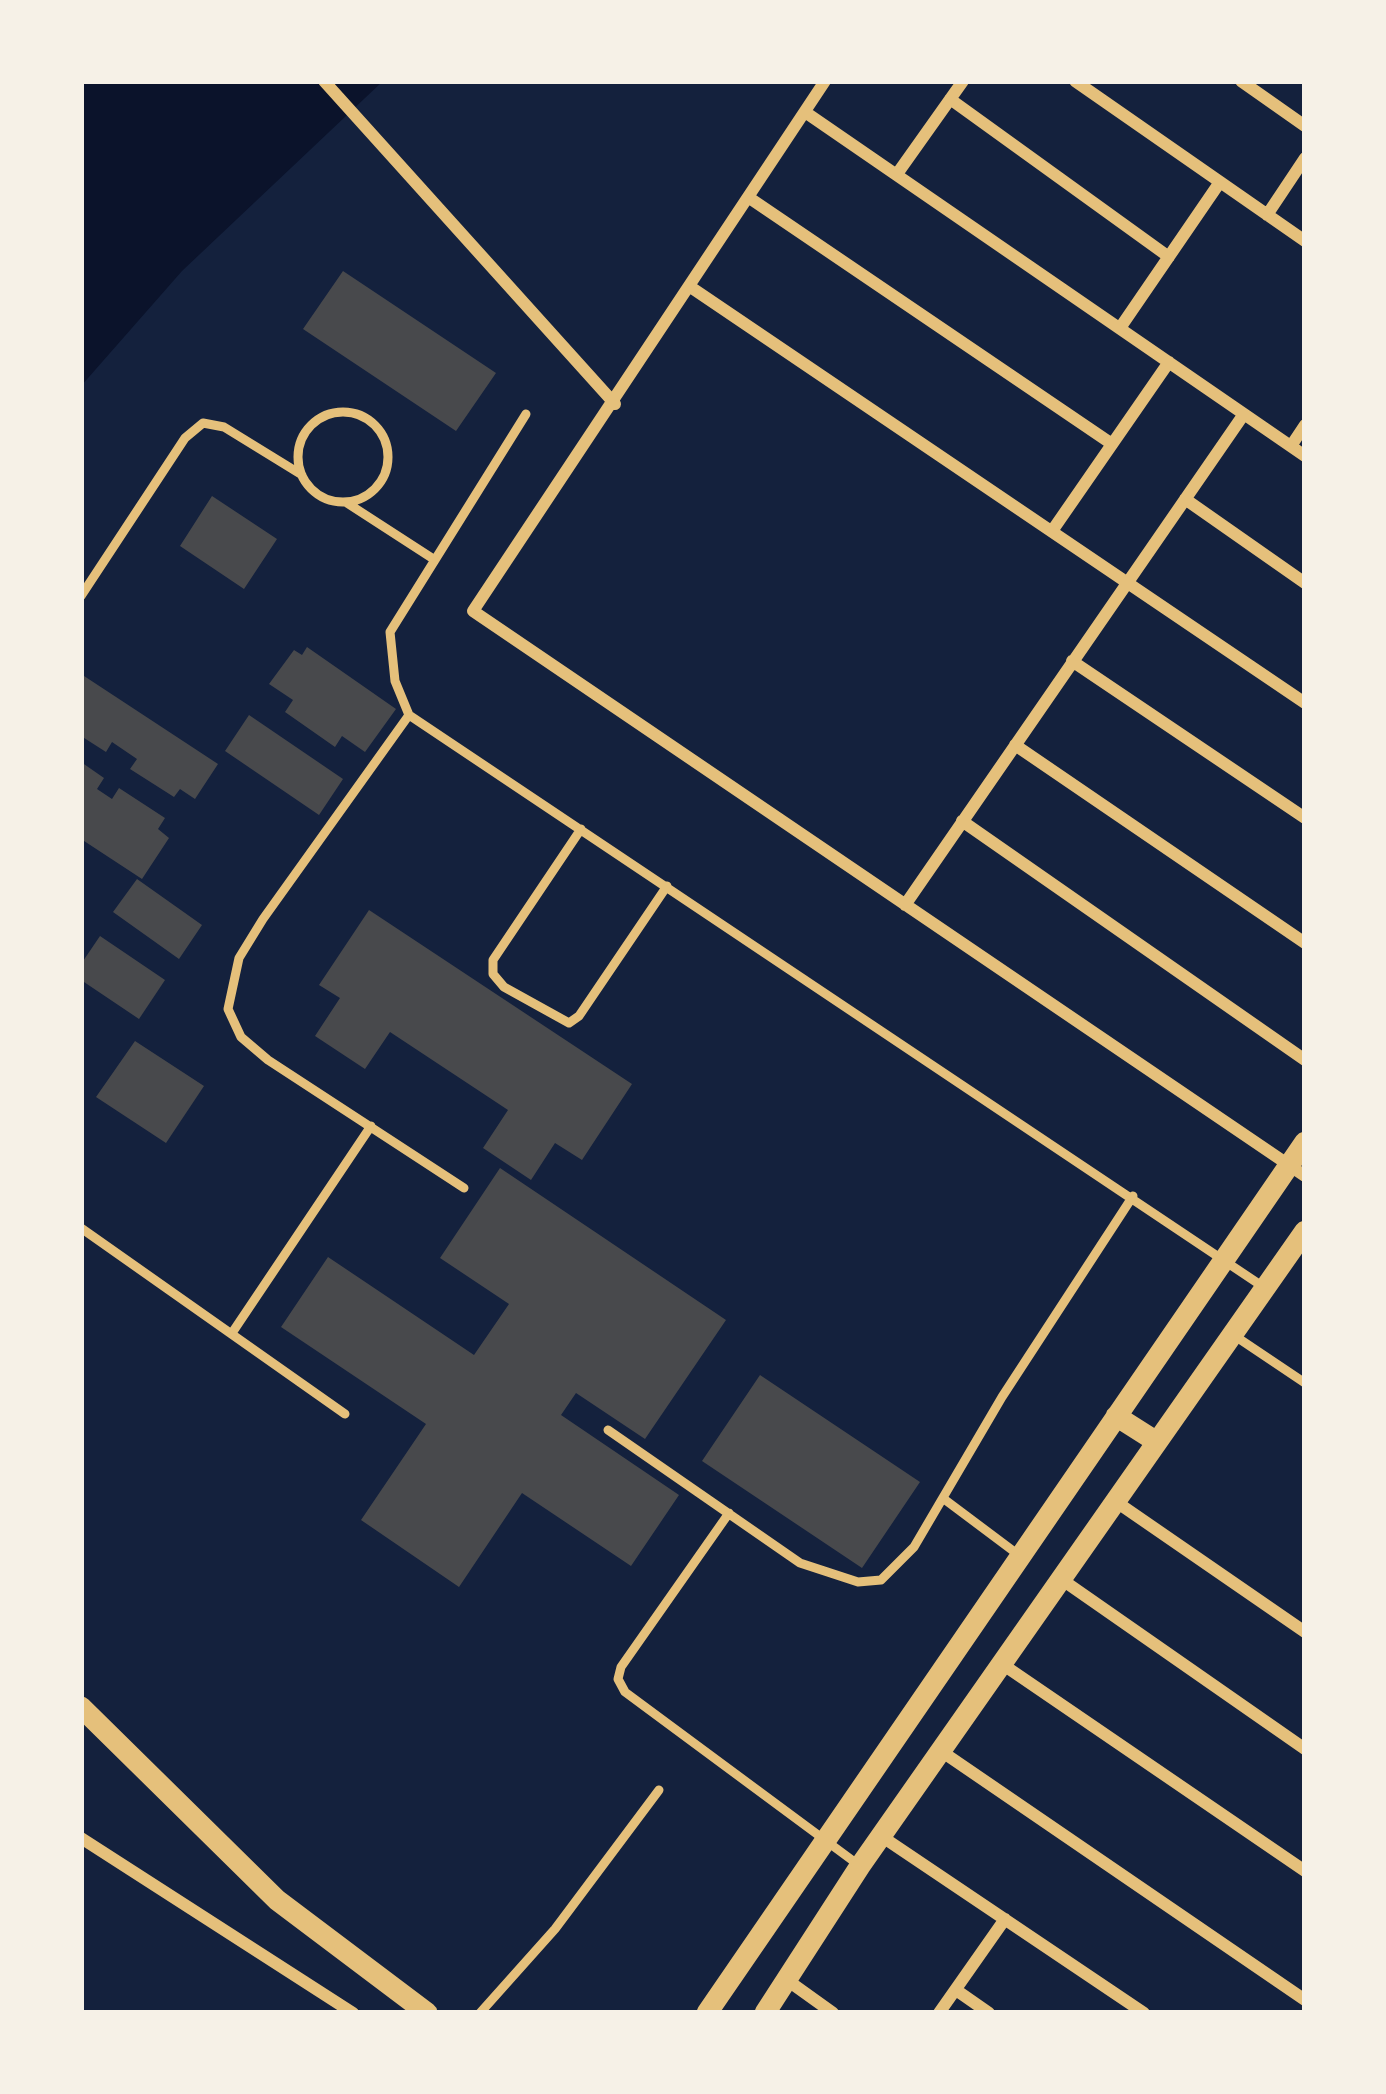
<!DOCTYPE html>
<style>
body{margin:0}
#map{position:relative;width:1386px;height:2094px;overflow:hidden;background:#14213d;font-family:"Fira Sans Condensed",sans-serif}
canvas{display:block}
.frame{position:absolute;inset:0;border:84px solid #f6f1e7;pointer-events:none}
</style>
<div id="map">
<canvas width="1386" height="2094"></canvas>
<div class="frame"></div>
</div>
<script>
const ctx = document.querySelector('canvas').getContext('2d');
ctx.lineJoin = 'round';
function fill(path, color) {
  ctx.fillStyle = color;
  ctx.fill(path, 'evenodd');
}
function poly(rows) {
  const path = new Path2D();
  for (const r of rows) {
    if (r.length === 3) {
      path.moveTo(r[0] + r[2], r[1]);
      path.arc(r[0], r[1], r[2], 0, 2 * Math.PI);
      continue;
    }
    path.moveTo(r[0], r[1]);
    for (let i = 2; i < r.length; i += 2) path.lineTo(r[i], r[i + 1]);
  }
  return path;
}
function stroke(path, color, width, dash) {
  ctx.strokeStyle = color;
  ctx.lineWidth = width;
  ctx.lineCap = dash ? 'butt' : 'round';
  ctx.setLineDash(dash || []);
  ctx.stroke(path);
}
fill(poly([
 [81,81,383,81,182,271,81,386]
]), '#0b132b');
fill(poly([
 [343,271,496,373,456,431,303,329],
 [212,496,277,539,244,589,180,546],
 [307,647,396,709,365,752,342,736,335,747,285,712,293,700,269,684,294,650,302,655],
 [81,674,218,764,195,799,180,789,174,797,130,769,137,759,112,742,106,752,81,736],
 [249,715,343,779,319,815,225,751],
 [81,762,104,778,97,789,112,799,119,788,165,818,158,829,169,838,142,879,81,839],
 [137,879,202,925,179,959,113,912],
 [369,910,632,1084,582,1160,555,1143,531,1180,483,1148,508,1110,390,1032,365,1069,315,1036,340,998,319,985],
 [100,936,165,980,139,1019,81,980,81,964],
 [135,1041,204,1086,166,1143,96,1097],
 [500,1168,726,1320,645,1439,576,1393,561,1415,679,1495,631,1566,522,1493,459,1587,361,1520,426,1424,281,1327,328,1257,474,1355,509,1304,440,1258],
 [760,1375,920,1482,862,1568,702,1461]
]), '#48494c');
stroke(poly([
 [343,457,45],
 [526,414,390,632,395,681,409,715,1265,1288],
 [347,503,435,560],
 [81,596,185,438,203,423,224,427,302,475],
 [409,715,263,919,239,958,228,1009,241,1037,268,1060,464,1188],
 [581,829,493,960,493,974,504,987,569,1023,579,1016,667,886],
 [81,1228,345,1414],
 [232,1333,371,1126],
 [1232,1334,1305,1383],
 [608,1430,800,1563,858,1582,881,1580,914,1547,1002,1397,1133,1196],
 [944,1499,1020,1556],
 [729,1513,621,1667,618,1679,625,1692,860,1866],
 [480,2013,555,1929,659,1790]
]), '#e5c07b', 9);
stroke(poly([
 [324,81,615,404],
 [825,81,473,611,1305,1176],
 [1075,81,1305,241],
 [1241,81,1305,126],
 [950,99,1169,257],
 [805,112,1305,456],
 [897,174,963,81],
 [748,197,1112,444],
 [1267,215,1305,158],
 [689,286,1305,703],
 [1120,328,1220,182],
 [1291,446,1305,425],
 [1185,499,1305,583],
 [1052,531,1169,362],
 [1072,661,1305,818],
 [1015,745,1305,943],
 [962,821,1305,1060],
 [905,905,1244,414],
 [1115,1501,1305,1632],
 [1061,1579,1305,1749],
 [1002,1664,1305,1871],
 [941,1751,1305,2000],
 [881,1836,1144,2013],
 [81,1838,353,2013],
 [787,1980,833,2013],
 [956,1990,989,2013],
 [939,2013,1005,1919]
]), '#e5c07b', 12);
stroke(poly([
 [1116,1416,1157,1442],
 [81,1707,277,1900,427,2013],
 [707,2013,1305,1142],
 [765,2013,860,1866,1305,1231]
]), '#e5c07b', 21);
</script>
